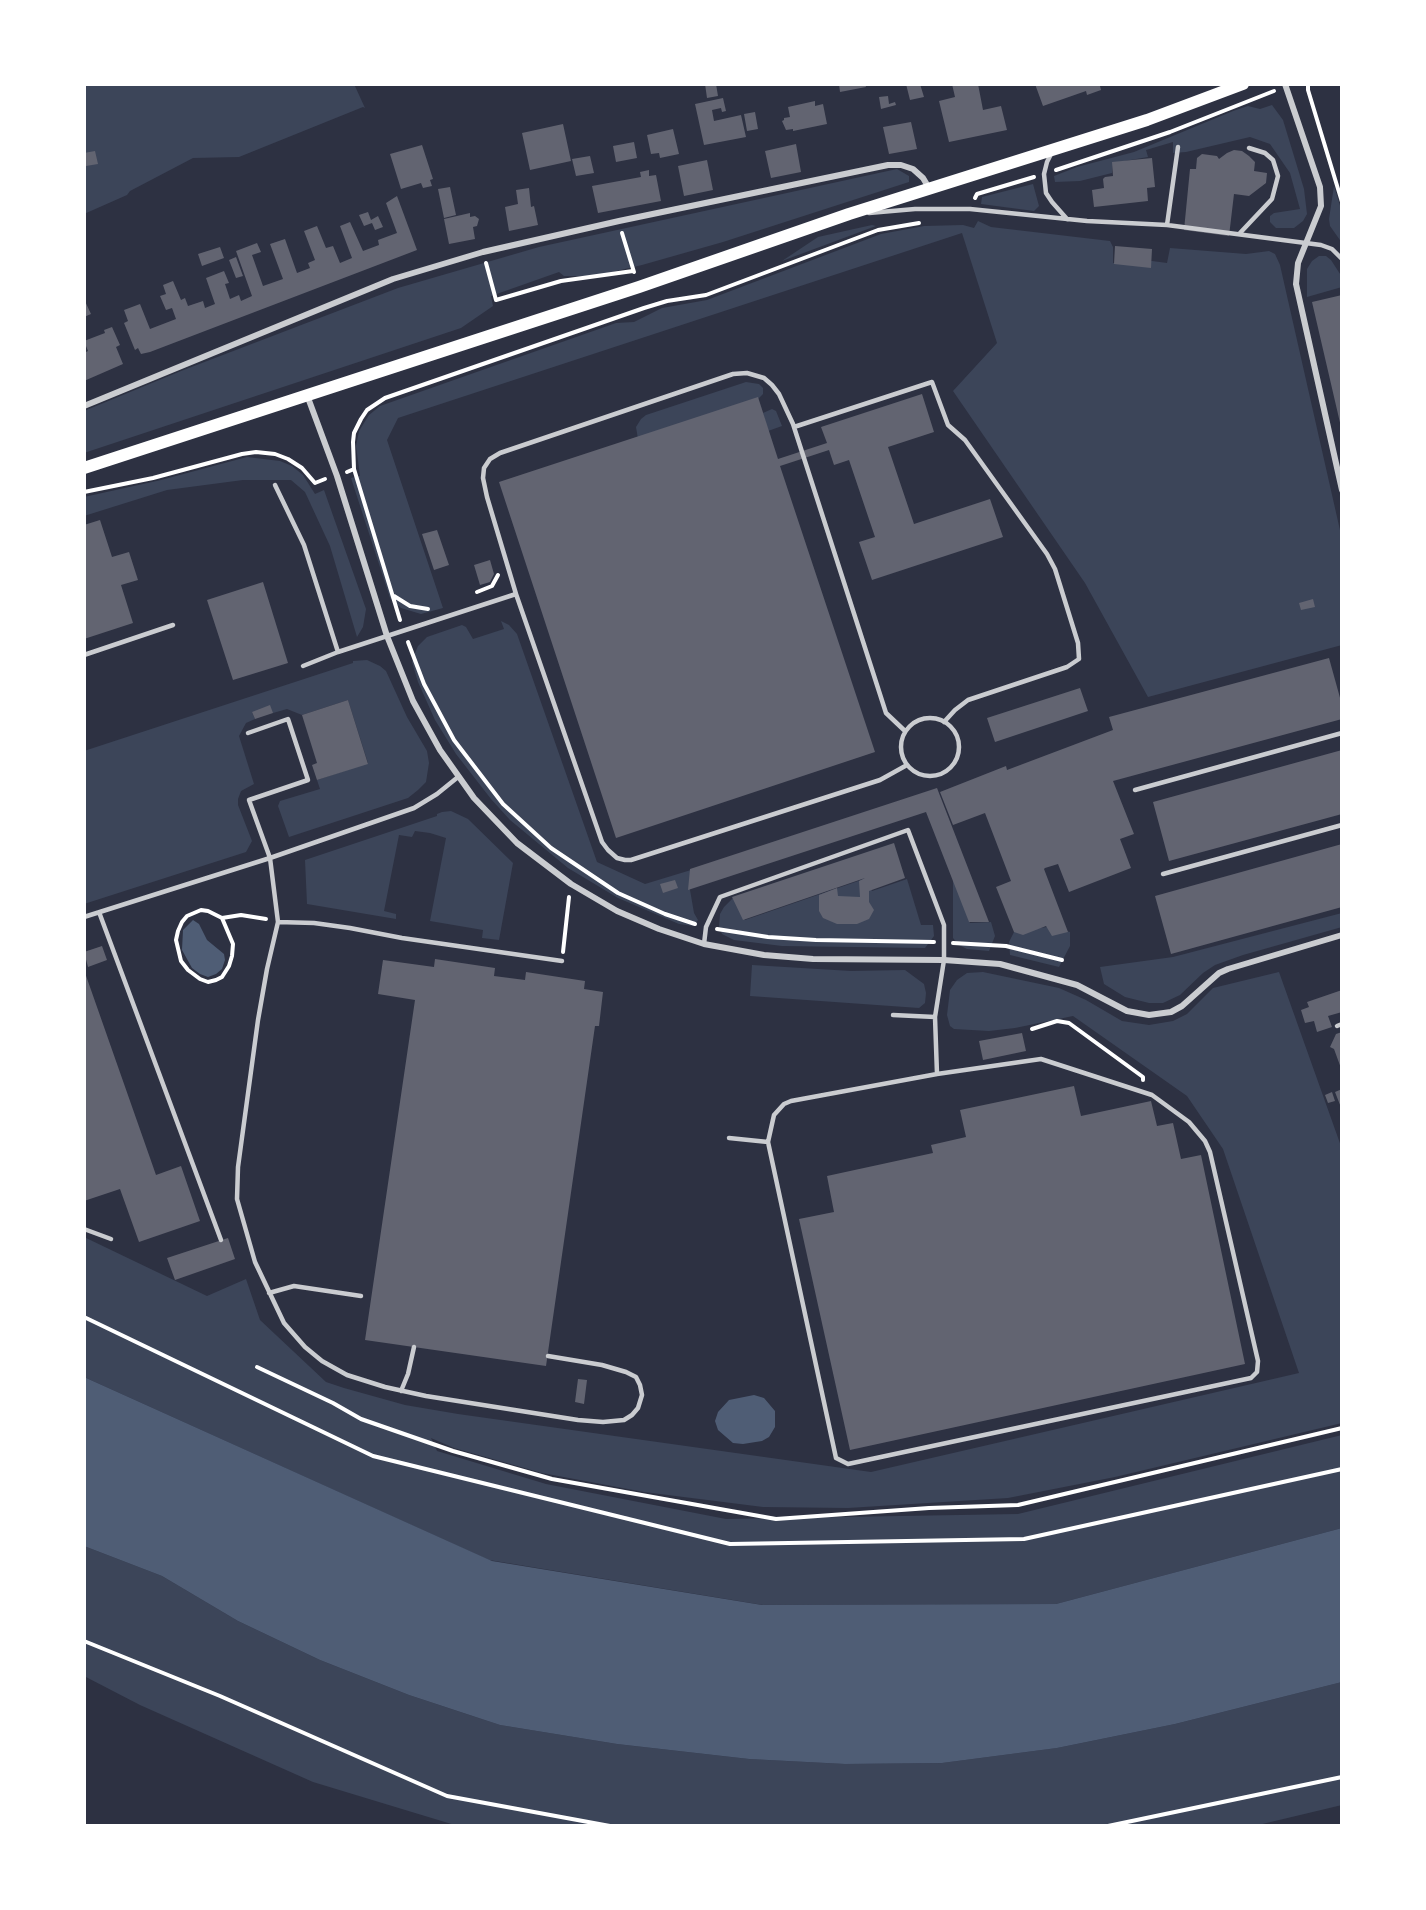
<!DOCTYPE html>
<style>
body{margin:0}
#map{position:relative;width:1426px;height:1910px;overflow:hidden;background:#2d3142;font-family:"PT Sans Narrow",sans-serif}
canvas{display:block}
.frame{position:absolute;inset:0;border:86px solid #fff;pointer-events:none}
</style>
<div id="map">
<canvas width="1426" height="1910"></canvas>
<div class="frame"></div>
</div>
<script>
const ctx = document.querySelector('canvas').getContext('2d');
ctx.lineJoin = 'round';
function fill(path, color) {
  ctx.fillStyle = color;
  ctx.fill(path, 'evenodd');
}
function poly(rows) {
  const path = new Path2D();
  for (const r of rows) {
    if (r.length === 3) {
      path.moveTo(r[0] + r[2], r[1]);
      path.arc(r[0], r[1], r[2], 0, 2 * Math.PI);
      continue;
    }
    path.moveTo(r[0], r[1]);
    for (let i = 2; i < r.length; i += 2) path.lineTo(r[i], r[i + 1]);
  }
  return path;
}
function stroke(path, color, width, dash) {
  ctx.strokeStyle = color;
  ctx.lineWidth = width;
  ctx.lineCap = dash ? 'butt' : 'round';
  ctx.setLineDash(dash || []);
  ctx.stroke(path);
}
fill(poly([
 [84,84,354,84,365,108,363,107,239,157,193,158,130,191,127,195,84,214],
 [1272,105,1283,120,1304,189,1307,214,1303,221,1294,228,1276,228,1270,222,1270,216,1274,213,1300,209,1290,173,1270,144,1250,137,1186,152,1173,153,1173,142,1146,150,1148,157,1113,163,1112,173,1080,181,1055,182,1054,176,1077,167,1134,152,1233,111,1248,106,1260,109],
 [897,169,909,176,909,182,723,242,642,265,595,276,564,276,559,272,491,296,493,306,461,328,84,453,84,411,181,371,398,288,539,247],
 [1033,184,1039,206,1034,211,981,204,982,197],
 [1334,186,1342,212,1342,243,1330,226,1329,219],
 [978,221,991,227,1110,241,1113,247,1113,263,1152,261,1167,263,1170,248,1246,254,1269,251,1275,254,1280,265,1342,539,1342,645,1148,697,1085,583,953,391,997,343,962,233,398,418,387,440,443,608,421,614,401,608,390,598,351,478,360,476,356,446,359,431,369,415,380,406,616,323,634,322,662,308,707,300,881,234,924,226,963,225,974,228],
 [872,225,876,226,782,261,818,237],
 [1319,256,1326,256,1331,260,1342,277,1342,287,1307,297,1307,269,1312,261],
 [746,382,759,384,763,388,763,394,757,400,638,439,636,427,641,419,646,415],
 [772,409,776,411,782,426,768,431,763,413],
 [247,457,280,461,292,466,303,475,315,494,324,490,366,609,363,627,357,637,330,546,305,492,291,480,243,480,167,490,84,516,84,497,161,480],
 [501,621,509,625,517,634,597,862,645,884,691,870,690,890,694,913,698,920,693,926,679,924,618,898,568,868,510,820,491,799,456,754,435,720,418,682,412,662,415,653,418,646,427,637,462,625,466,627,473,639,504,629],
 [367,660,380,666,386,671,407,717,427,751,429,763,426,782,418,790,408,798,289,837,278,806,280,801,320,789,317,780,368,763,348,700,302,715,287,709,273,713,252,712,255,719,246,723,239,736,254,784,241,791,238,799,238,805,252,841,246,852,84,904,84,751,353,663,353,661],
 [451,811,468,819,513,863,499,940,482,938,483,930,430,921,446,838,430,833,415,831,412,837,399,835,384,911,396,914,396,919,307,904,305,860,437,816,437,814,442,812],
 [953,876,970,923,991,922,995,936,989,951,967,949,959,945,953,938],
 [867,878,872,891,907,879,921,925,933,925,934,936,925,948,782,946,734,940,722,934,719,927,720,914,724,907,734,897,745,920],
 [1342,913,1342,927,1243,955,1215,965,1203,973,1180,995,1163,1003,1149,1003,1125,997,1104,984,1100,967,1173,957],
 [1047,927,1070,932,1070,946,1059,967,1010,955,1009,942,1014,932],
 [752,965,851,971,905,970,924,984,926,993,925,1003,919,1008,750,996],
 [983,972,1059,988,1086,1000,1122,1021,1149,1025,1173,1021,1187,1014,1213,988,1279,972,1342,1149,1342,1423,1115,1477,1008,1498,848,1508,763,1507,644,1492,542,1473,454,1448,431,1438,437,1451,546,1484,726,1519,1018,1514,1342,1435,1342,1528,1056,1604,763,1605,489,1560,84,1377,84,1237,207,1296,246,1279,260,1320,326,1382,344,1388,405,1405,458,1414,871,1472,1299,1373,1223,1149,1187,1096,1073,1016,1015,1028,989,1031,954,1029,950,1026,947,1015,950,990,957,980,967,973],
 [84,1546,162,1576,238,1621,320,1660,409,1695,500,1725,617,1744,749,1759,845,1764,942,1763,1057,1748,1175,1724,1342,1682,1342,1805,1254,1826,458,1826,313,1782,140,1705,84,1676]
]), '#3c4559');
fill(poly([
 [193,920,199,924,207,940,224,954,225,960,222,969,216,974,208,977,200,974,192,968,182,950,183,930],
 [84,1377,492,1561,762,1605,1056,1604,1342,1528,1342,1682,1175,1724,1057,1748,942,1763,845,1764,749,1759,617,1744,500,1725,409,1695,320,1660,238,1621,162,1576,84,1546],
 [754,1395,764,1398,775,1411,775,1427,769,1437,762,1441,743,1444,733,1443,718,1430,715,1421,718,1412,729,1400]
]), '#4f5d75');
fill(poly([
 [705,84,716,84,718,96,707,98],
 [839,84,865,84,866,87,840,92],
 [906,84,920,84,924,97,910,100],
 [952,84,978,84,983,110,1001,106,1007,130,949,142,939,101,955,97],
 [1035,84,1106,84,1100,86,1101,90,1087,95,1086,91,1043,106],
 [888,96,889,104,895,102,896,105,881,109,879,97],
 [723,98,726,111,722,112,721,108,712,110,714,121,741,115,746,137,704,145,695,104],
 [815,101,815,106,823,104,827,124,793,131,793,129,786,130,782,121,784,120,784,118,790,117,788,107],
 [755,112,758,129,747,131,744,114],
 [911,122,917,149,889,154,883,127],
 [563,124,571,161,530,170,522,133],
 [673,129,679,154,660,158,659,153,651,154,647,135],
 [634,142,637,158,616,162,613,146],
 [796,144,801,172,771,178,765,151],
 [422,145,433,179,430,180,432,186,423,188,421,183,401,189,390,154],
 [1234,150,1242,151,1249,156,1255,162,1254,171,1267,173,1266,183,1249,196,1234,194,1229,236,1184,230,1190,169,1196,169,1197,158,1202,154,1217,156,1219,159,1227,153],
 [95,151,98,164,86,166,84,153],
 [590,156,594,173,576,176,572,159],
 [1152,158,1155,187,1147,188,1148,201,1094,207,1092,190,1104,188,1103,179,1105,177,1113,176,1112,162],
 [707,160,713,190,684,196,678,166],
 [649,170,649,176,656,175,661,201,598,213,592,186,641,177,640,172],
 [450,187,456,215,444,218,438,189],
 [529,188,531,207,534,206,538,225,509,231,505,207,518,204,516,190],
 [397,196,417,250,150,352,141,354,138,348,135,350,124,323,128,321,124,310,140,304,150,329,176,319,172,308,166,310,160,296,166,294,163,285,173,281,181,300,185,298,188,306,203,301,205,308,215,304,206,278,224,271,229,283,225,284,230,299,239,295,241,301,252,296,236,251,257,243,261,252,252,255,263,286,283,279,270,244,285,239,297,273,310,268,308,263,315,260,304,231,317,226,326,248,333,246,340,263,352,258,340,226,350,222,363,251,379,245,378,240,397,233,386,203],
 [368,212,371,220,378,216,383,227,375,230,372,223,364,226,359,215],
 [470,213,470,217,475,216,479,219,477,226,473,227,475,239,449,244,444,219],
 [1115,246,1152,249,1151,268,1114,264],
 [220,247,224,258,202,266,198,254],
 [236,257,243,276,236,278,229,260],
 [1342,295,1342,427,1341,427,1312,302],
 [84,299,91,314,84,317],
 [112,327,120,345,116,347,123,364,84,381,84,353,88,351,84,341,105,333,104,330],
 [922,394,934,432,888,447,914,524,990,499,1003,537,872,580,859,542,875,537,849,460,834,465,829,450,780,466,875,752,616,838,499,482,758,397,778,459,827,443,821,427],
 [100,520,112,557,129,552,138,580,121,585,133,623,84,639,84,525],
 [437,530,449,565,434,570,422,534],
 [490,560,494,574,490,582,480,585,474,565],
 [263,582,288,663,233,680,207,600],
 [1313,599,1315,607,1301,610,1299,603],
 [1329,658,1342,705,1342,719,1113,781,1134,834,1120,839,1131,868,1069,892,1058,864,1045,868,1044,869,1068,932,1052,936,1046,926,1023,935,1014,932,996,887,1011,881,985,813,953,825,940,792,1006,766,1007,770,1113,730,1109,717],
 [1080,688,1088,711,995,742,987,718],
 [348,700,368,764,317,780,312,765,317,763,302,715],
 [270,705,273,713,255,719,252,712],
 [1342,750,1342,814,1169,861,1153,802],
 [937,788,989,922,969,922,926,812,688,890,690,869],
 [894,843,905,878,869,891,869,902,874,910,869,919,857,924,837,924,823,918,819,911,819,895,837,888,838,896,860,897,859,881,865,878,743,920,732,897],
 [1342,844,1342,907,1171,954,1155,896],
 [675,880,678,888,663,893,660,884],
 [102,946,107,960,88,967,84,952],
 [435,959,495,968,494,976,525,980,526,972,585,981,584,989,603,992,599,1026,595,1026,546,1366,365,1340,415,1000,378,994,383,960,434,967],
 [84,970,156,1175,181,1166,200,1221,139,1242,120,1189,84,1201],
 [1342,990,1342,1012,1328,1016,1332,1027,1317,1032,1314,1021,1305,1023,1301,1010,1309,1007,1307,1002],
 [1342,1032,1342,1071,1334,1049,1330,1047,1336,1034],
 [1022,1033,1026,1051,983,1060,979,1041],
 [1074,1086,1081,1116,1151,1101,1157,1126,1173,1123,1181,1159,1201,1155,1245,1364,850,1450,799,1219,834,1212,827,1176,933,1153,931,1145,966,1137,960,1110],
 [1342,1089,1342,1110,1335,1092],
 [1332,1092,1335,1101,1328,1103,1325,1095],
 [228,1238,235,1259,175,1280,167,1258],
 [578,1379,587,1380,584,1404,575,1402]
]), '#626471');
stroke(poly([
 [1308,84,1308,90,1342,202],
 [1056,170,1170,132,1274,91],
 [975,198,977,194,1034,177],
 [622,233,634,272],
 [486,263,496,300,561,281,633,271],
 [354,469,400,620],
 [347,472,354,469,353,442,354,433,361,419,367,410,385,398,644,308,667,301,706,295,878,230,919,223],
 [84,492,153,478,242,454,256,452,275,454,288,459,302,468,315,483,325,479],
 [477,592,492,586,498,575],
 [394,596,410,606,428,609],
 [408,642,424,684,454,740,503,804,551,848,618,893,665,914,695,924],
 [222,918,208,911,201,910,187,916,182,922,178,931,176,940,181,961,188,970,200,979,208,982,216,980,222,977,229,966,232,956,233,944,222,918,241,915,266,919],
 [717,929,768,937,816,940,934,942],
 [953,943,1006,946,1062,960],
 [563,952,569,897],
 [1032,1029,1057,1021,1069,1023,1143,1077,1143,1080],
 [84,1317,373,1456,730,1544,1024,1539,1342,1469],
 [257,1367,333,1403,361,1419,453,1451,552,1479,776,1519,929,1508,1018,1505,1342,1428],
 [84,1641,220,1696,447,1796,610,1826],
 [1108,1826,1342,1777]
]), '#fff', 4);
stroke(poly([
 [1052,152,1047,162,1044,174,1046,193,1052,202,1067,219],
 [869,213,915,209,970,209,1087,221,1167,225,1321,245,1332,249,1342,259],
 [1167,225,1178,147],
 [1240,233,1272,199,1278,176,1273,160,1265,153,1249,148],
 [794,427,932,382,948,425,965,440,1047,554,1055,569,1078,643,1079,659,1067,667,968,700,955,710,944,722],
 [275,485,304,545,338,652],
 [516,594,487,497,483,478,484,468,490,459,500,453,733,374,747,373,764,378,772,385,779,394,793,424,886,713,905,731],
 [84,655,173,625],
 [303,666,338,652,516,594,602,842,608,850,617,858,625,860,631,860,880,780,907,765],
 [930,747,29],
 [248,733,288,719,308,780,249,800,270,858,278,922],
 [1135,790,1342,733],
 [1163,874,1342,825],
 [99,912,221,1240],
 [84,917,270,858,414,808,437,794,458,777],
 [704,944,706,927,720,897,908,830,944,925,944,960,935,1017,937,1074,1041,1059,1152,1095,1189,1122,1205,1141,1210,1152,1258,1361,1257,1372,1251,1378,848,1464,836,1458,768,1142],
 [893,1015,935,1017],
 [1337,1026,1342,1024],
 [729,1138,768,1142,774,1115,784,1104,791,1101,937,1074],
 [84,1229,111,1239],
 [269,1293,294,1286,361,1296],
 [548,1356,602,1365,626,1372,636,1377,640,1385,642,1395,638,1408,632,1415,624,1420,603,1422,578,1420,426,1396,385,1387,347,1375,322,1361,305,1347,284,1323,255,1262,237,1199,238,1167,258,1020,267,969,278,922,314,923,350,928,402,938,562,961],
 [401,1391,408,1374,414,1347]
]), '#caccd0', 4.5);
stroke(poly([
 [1285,84,1320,187,1321,206,1298,263,1296,284,1342,490],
 [307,395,337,476,387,636,413,701,440,750,474,798,517,843,571,884,617,911,659,929,704,944,764,955,813,959,944,960,1000,964,1077,985,1127,1011,1149,1015,1171,1012,1182,1006,1219,973,1228,969,1342,935],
 [84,406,393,279,483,252,619,221,888,165,901,165,913,169,923,178,929,188]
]), '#caccd0', 6);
stroke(poly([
 [84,468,639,287,849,214,1147,120,1243,84]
]), '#fff', 12);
</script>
